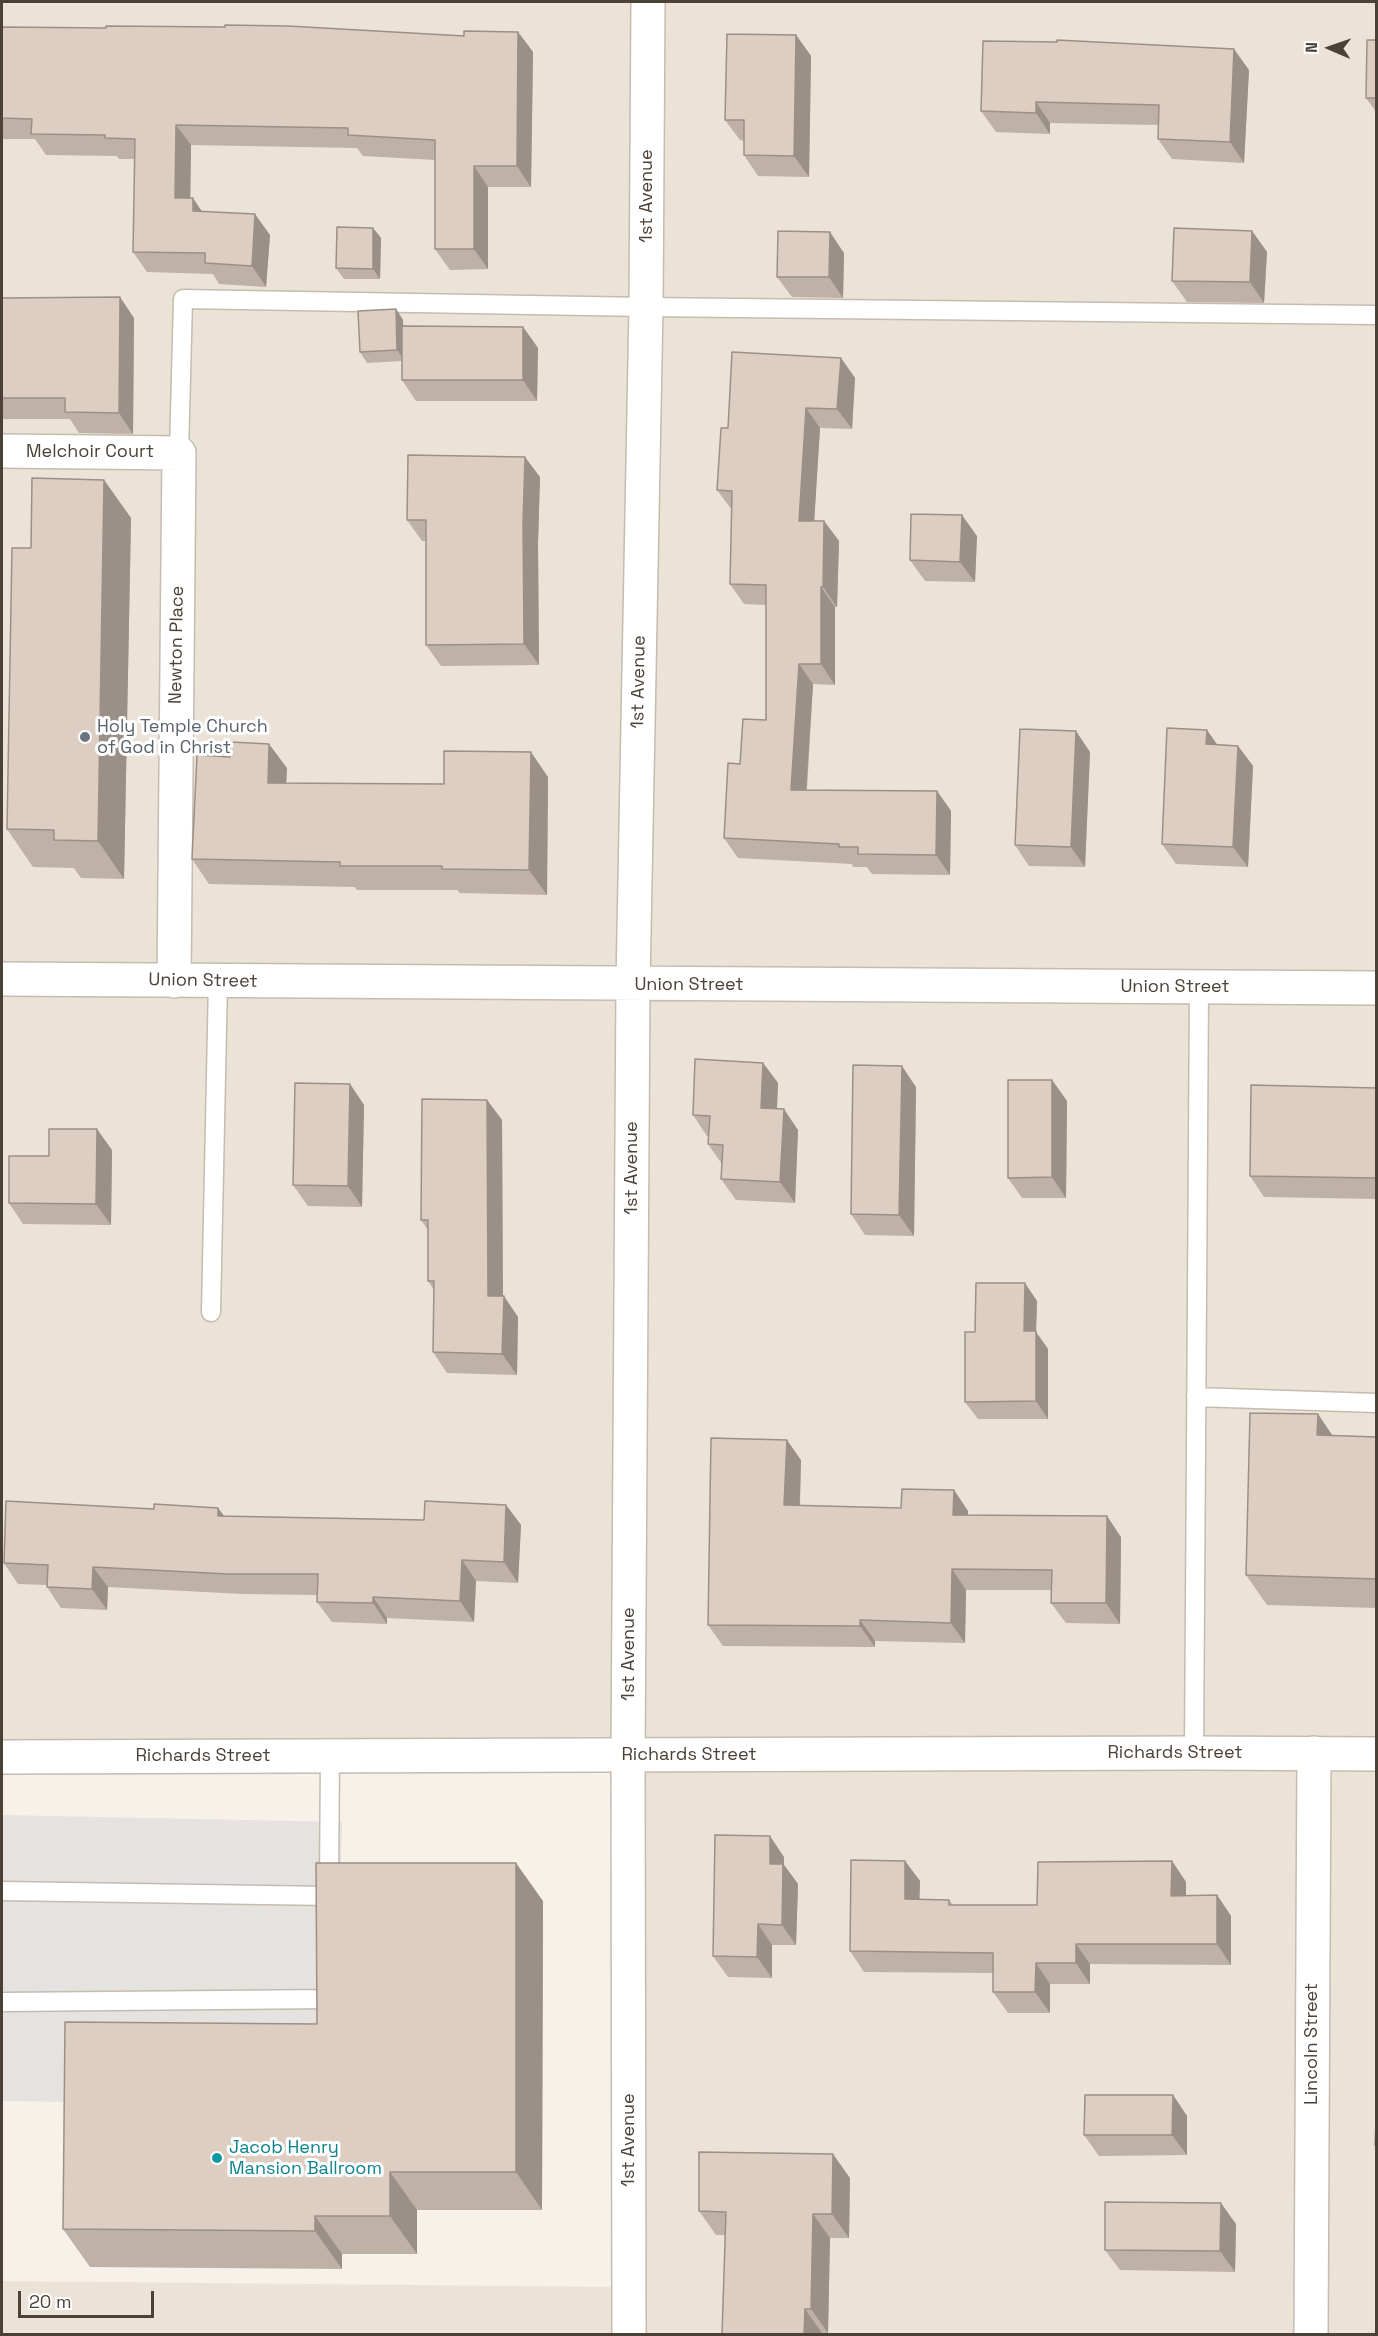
<!DOCTYPE html>
<style>
body{margin:0}
#map{position:relative;width:1378px;height:2336px;overflow:hidden;background:#f7f1ea;font-family:"Space Grotesk",sans-serif}
canvas{display:block}
.frame{position:absolute;inset:0;border:3px solid #4c4137;pointer-events:none}
.north{position:absolute;left:1300px;top:18px;width:60px;height:60px;-webkit-text-stroke:4px #fff;paint-order:stroke;rotate:272deg;font-size:16px;font-weight:700;line-height:24px;text-align:center;color:#4c4137}
.north::after{content:'';display:block;margin:auto;width:21px;height:27px;background:#4c4137;clip-path:polygon(50% 0,100% 100%,50% 72%,0 100%)}
.scale{position:absolute;left:18px;top:2291px;width:136px;height:27px;box-sizing:border-box;border:3px solid #4c4137;border-top:0;padding-left:8px;font-size:18px;line-height:21px;white-space:nowrap;color:#4c4137;-webkit-text-stroke:4px #fff;paint-order:stroke}
</style>
<div id="map">
<canvas width="1378" height="2336"></canvas>
<div class="frame"></div>
<div class="north">N</div>
<div class="scale">20 m</div>
</div>
<script>
const ctx = document.querySelector('canvas').getContext('2d');
ctx.lineJoin = 'round';
function fill(path, color) {
  ctx.fillStyle = color;
  ctx.fill(path, 'evenodd');
}
function poly(rows) {
  const path = new Path2D();
  for (const r of rows) {
    path.moveTo(r[0], r[1]);
    for (let i = 2; i < r.length; i += 2) path.lineTo(r[i], r[i + 1]);
  }
  return path;
}
function stroke(path, color, width, dash) {
  ctx.strokeStyle = color;
  ctx.lineWidth = width;
  ctx.lineCap = dash ? 'butt' : 'round';
  ctx.setLineDash(dash || []);
  ctx.stroke(path);
}
function write(font, color, halo, rows, align = 'center') {
  ctx.font = font + ' "Space Grotesk",sans-serif';
  ctx.lineWidth = 6;
  ctx.setLineDash([]);
  ctx.textBaseline = 'middle';
  ctx.strokeStyle = halo;
  ctx.fillStyle = color;
  for (const [text, x, y, turn = 0] of rows) {
    ctx.save();
    ctx.translate(x, y);
    ctx.rotate((+turn || 0) * Math.PI / 180);
    ctx.textAlign = isNaN(turn) ? turn : align;
    if (halo) ctx.strokeText(text, 0, 0);
    ctx.fillText(text, 0, 0);
    ctx.restore();
  }
}
fill(poly([
 [2,2,1376,2,1376,2334,2,2334,2,2281,615,2287,624,1752,2,1756]
]), '#ebe3d8');
fill(poly([
 [2,1815,342,1822,337,2057,77,2102,2,2101]
]), '#e5e2df');
const service = poly([
 [179,453,183,299,646,307,1376,315],
 [211,1312,218,981],
 [1196,1397,1376,1403],
 [1194,1753,1199,987],
 [329,1886,330,1756],
 [2,1891,329,1896],
 [2,2002,329,1999,329,1986]
]);
const minor = poly([
 [2,451,179,453,174,981],
 [2,979,1376,988],
 [629,2334,628,1756,633,984,646,307,648,2],
 [1311,2334,1314,1753]
]);
const tertiary = poly([
 [2,1757,1194,1753,1376,1754]
]);
stroke(service, '#c6bbaf', 21);
stroke(minor, '#c6bbaf', 36);
stroke(tertiary, '#c6bbaf', 36);
stroke(service, '#fff', 18);
stroke(minor, '#fff', 33);
stroke(tertiary, '#fff', 33);
fill(poly([
 [2,27,464,36,518,32,533,52,531,187,488,187,488,269,450,270,435,249,435,160,363,156,357,148,191,145,190,198,202,211,270,235,266,287,219,284,213,274,147,272,133,252,135,159,119,159,117,156,46,155,35,139,2,139],
 [796,35,811,56,809,177,758,176,744,155,744,141,740,140,725,120],
 [1377,40,1377,113,1366,98],
 [983,41,1249,70,1244,163,1172,159,1158,139,1158,125,1050,123,1050,134,996,132,981,111],
 [373,228,381,238,380,279,344,279,336,268],
 [1252,231,1267,252,1264,303,1187,302,1172,281],
 [844,253,843,298,792,297,777,277],
 [2,298,134,318,133,434,79,433,70,419,2,419],
 [396,309,403,320,403,326,523,327,538,348,537,401,416,401,402,380,402,361,367,363,360,352],
 [841,358,855,378,852,429,820,428,814,521,824,521,839,541,837,607,835,607,835,685,813,684,807,790,937,791,951,811,950,875,872,874,867,867,853,867,852,864,738,858,724,838,740,764,766,720,766,605,744,604,730,584,732,510,717,490,728,428],
 [540,477,538,543,539,665,441,666,426,645,426,541,422,541,407,520],
 [104,480,131,518,124,879,81,878,74,868,33,867,7,829,31,548],
 [977,536,975,582,925,581,910,560],
 [1217,744,1238,746,1253,766,1248,867,1176,864,1162,844],
 [1090,752,1085,867,1029,866,1015,845],
 [287,768,286,783,444,784,548,777,547,895,460,893,457,890,357,890,355,887,209,884,192,859],
 [763,1063,778,1083,777,1109,798,1130,795,1203,736,1200,721,1179,722,1164,708,1144,709,1136,707,1136,693,1115],
 [1052,1080,1067,1101,1066,1198,1022,1198,1008,1178],
 [350,1084,364,1105,362,1207,308,1206,293,1185],
 [916,1087,914,1236,865,1235,851,1214],
 [1377,1088,1377,1199,1264,1197,1250,1176],
 [487,1100,502,1120,503,1296,518,1317,517,1375,447,1373,433,1352,434,1290,428,1281,428,1230,421,1220],
 [112,1150,111,1225,23,1224,9,1203,49,1156],
 [1037,1301,1036,1332,1048,1349,1048,1419,978,1419,965,1402,975,1332],
 [1318,1414,1332,1435,1377,1437,1377,1608,1267,1605,1246,1575],
 [801,1460,800,1506,901,1508,954,1490,968,1511,968,1515,1121,1537,1120,1624,1066,1623,1051,1603,1051,1590,966,1590,965,1643,875,1641,875,1647,723,1646,708,1625],
 [506,1505,521,1525,518,1583,476,1581,474,1622,387,1618,387,1624,332,1622,317,1602,318,1595,243,1594,108,1587,107,1610,61,1608,47,1587,47,1585,18,1584,4,1563,154,1509,218,1508,224,1516,424,1520],
 [784,1857,784,1865,798,1884,796,1945,772,1945,772,1978,728,1977,713,1956],
 [905,1861,920,1881,919,1900,949,1900,953,1905,1037,1905,1172,1861,1186,1882,1186,1895,1217,1895,1231,1916,1231,1965,1090,1964,1090,1984,1050,1984,1050,2013,1008,2013,993,1992,993,1973,864,1972,850,1951],
 [543,1901,542,2210,417,2210,417,2254,342,2254,342,2269,90,2267,63,2229,317,2024],
 [1173,2095,1187,2116,1187,2155,1099,2156,1084,2135],
 [850,2178,849,2238,830,2238,828,2333,822,2333,725,2235,716,2235,699,2211],
 [1236,2224,1235,2272,1120,2270,1105,2250]
]), '#beb1a6');
fill(poly([
 [518,32,533,52,531,187,517,166],
 [796,35,811,56,809,177,794,156],
 [1234,49,1249,70,1244,163,1230,142],
 [1036,102,1050,123,1050,134,1036,113],
 [176,125,191,145,190,218,175,198],
 [474,166,488,187,488,269,474,249],
 [193,198,207,219,193,211],
 [255,214,270,235,266,287,252,266],
 [373,228,381,238,380,279,373,269],
 [1252,231,1267,252,1264,303,1250,282],
 [830,232,844,253,843,298,829,277],
 [120,297,134,318,133,434,119,413],
 [396,309,403,320,405,361,397,350],
 [523,327,538,348,537,401,523,380],
 [841,358,855,378,852,429,837,409],
 [806,408,820,428,813,541,799,521],
 [525,457,540,477,538,543,539,665,524,644,523,522],
 [104,480,131,518,124,879,98,841],
 [962,515,977,536,975,582,960,562],
 [824,521,839,541,837,607,823,587],
 [821,587,835,607,835,685,821,664],
 [799,664,813,684,805,810,791,790],
 [1207,730,1221,750,1206,744],
 [1076,731,1090,752,1085,867,1071,847],
 [269,744,287,768,285,807,268,783],
 [1238,746,1253,766,1248,867,1233,847],
 [531,752,548,777,547,895,529,870],
 [937,791,951,811,950,875,936,855],
 [763,1063,778,1083,776,1129,761,1108],
 [902,1066,916,1087,914,1236,899,1215],
 [1052,1080,1067,1101,1066,1198,1052,1177],
 [350,1084,364,1105,362,1207,348,1186],
 [487,1100,502,1120,503,1316,488,1296],
 [784,1109,798,1130,795,1203,780,1182],
 [97,1129,112,1150,111,1225,96,1204],
 [1025,1283,1037,1301,1036,1332,1048,1349,1048,1419,1036,1401,1024,1331],
 [504,1296,518,1317,517,1375,502,1354],
 [1318,1414,1338,1444,1317,1435],
 [787,1440,801,1460,799,1526,784,1505],
 [954,1490,968,1511,968,1535,953,1515],
 [506,1505,521,1525,518,1583,504,1562],
 [218,1508,233,1528,218,1516],
 [1107,1516,1121,1537,1120,1624,1106,1603],
 [462,1560,476,1581,474,1622,460,1601],
 [93,1567,108,1587,107,1610,92,1589],
 [952,1569,966,1590,965,1643,951,1623],
 [373,1597,387,1618,387,1624,373,1603],
 [860,1620,875,1641,875,1647,860,1626],
 [770,1836,784,1857,784,1865,798,1884,796,1945,782,1925,770,1864],
 [905,1861,920,1881,919,1920,905,1899],
 [1172,1861,1186,1882,1186,1916,1171,1896],
 [516,1863,543,1901,542,2210,516,2172],
 [1217,1895,1231,1916,1231,1965,1217,1944],
 [758,1924,772,1945,772,1978,757,1957],
 [1076,1944,1090,1964,1090,1984,1076,1963],
 [1036,1963,1050,1984,1050,2013,1035,1992],
 [1173,2095,1187,2116,1187,2155,1172,2135],
 [833,2154,850,2178,849,2238,832,2214],
 [390,2172,417,2210,417,2254,390,2216],
 [1221,2203,1236,2224,1235,2272,1220,2251],
 [813,2214,830,2238,828,2333,811,2309],
 [315,2216,342,2254,342,2269,315,2231],
 [805,2309,822,2333,822,2334,804,2334]
]), '#9b9087');
const building = poly([
 [225,25,288,26,464,36,464,31,518,32,517,166,474,166,474,249,435,249,435,140,348,135,348,128,176,125,175,198,193,198,193,211,255,214,252,266,205,263,205,253,133,252,135,139,105,138,105,135,31,134,32,119,2,118,2,27,106,28,106,26,225,27,225,25],
 [727,34,796,35,794,156,744,155,744,120,725,120,727,34],
 [1057,40,1234,49,1230,142,1158,139,1159,105,1036,102,1036,113,981,111,983,41,1057,42,1057,40],
 [1367,40,1377,40,1377,98,1366,98,1367,40],
 [337,227,373,228,373,269,336,268,337,227],
 [1174,228,1252,231,1250,282,1172,281,1174,228],
 [778,231,830,232,829,277,777,277,778,231],
 [120,297,119,413,65,412,65,398,2,398,2,298,120,297],
 [396,309,397,350,360,352,358,311,396,309],
 [402,326,523,327,523,380,402,380,402,326],
 [732,352,841,358,837,409,806,408,799,521,824,521,823,587,821,587,821,664,799,664,791,790,937,791,936,855,858,854,858,847,839,847,839,844,724,838,728,763,740,764,743,719,766,720,766,585,730,584,732,491,717,490,721,428,728,428,732,352],
 [408,455,525,457,523,522,524,644,426,645,426,520,407,520,408,455],
 [32,478,104,480,98,841,54,840,54,830,7,829,12,548,31,548,32,478],
 [911,514,962,515,960,562,910,560,911,514],
 [1167,728,1207,730,1206,744,1238,746,1233,847,1162,844,1167,728],
 [1020,729,1076,731,1071,847,1015,845,1020,729],
 [231,742,269,744,268,783,444,784,444,751,531,752,529,870,442,869,442,866,340,866,340,862,192,859,197,755,230,757,231,742],
 [695,1059,763,1063,761,1108,784,1109,780,1182,721,1179,723,1145,708,1144,710,1116,693,1115,695,1059],
 [853,1065,902,1066,899,1215,851,1214,853,1065],
 [1008,1080,1052,1080,1052,1177,1008,1178,1008,1080],
 [295,1083,350,1084,348,1186,293,1185,295,1083],
 [1251,1085,1377,1088,1377,1178,1250,1176,1251,1085],
 [422,1099,487,1100,488,1296,504,1296,502,1354,433,1352,434,1281,428,1281,428,1220,421,1220,422,1099],
 [49,1129,97,1129,96,1204,9,1203,9,1156,49,1156,49,1129],
 [976,1283,1025,1283,1024,1331,1036,1331,1036,1401,965,1402,965,1332,975,1332,976,1283],
 [1250,1413,1318,1414,1317,1435,1377,1437,1377,1579,1246,1575,1250,1413],
 [711,1438,787,1440,784,1505,901,1508,902,1489,954,1490,953,1515,1107,1516,1106,1603,1051,1603,1052,1570,952,1569,951,1623,860,1620,860,1626,708,1625,711,1438],
 [6,1501,154,1509,154,1504,218,1508,218,1516,424,1520,425,1501,506,1505,504,1562,462,1560,460,1601,373,1597,373,1603,317,1602,318,1574,228,1574,93,1567,92,1589,47,1587,48,1565,4,1563,6,1501],
 [715,1835,770,1836,770,1864,783,1864,782,1925,758,1924,757,1957,713,1956,715,1835],
 [851,1860,905,1861,905,1899,949,1900,949,1905,1037,1905,1038,1862,1172,1861,1171,1896,1217,1895,1217,1944,1076,1944,1076,1963,1036,1963,1035,1992,993,1992,993,1953,850,1951,851,1860],
 [316,1863,516,1863,516,2172,390,2172,390,2216,315,2216,315,2231,63,2229,65,2022,317,2024,316,1863],
 [1085,2095,1173,2095,1172,2135,1084,2135,1085,2095],
 [1377,2099,1377,2145,1375,2145,1377,2099],
 [699,2152,833,2154,832,2214,813,2214,811,2309,805,2309,804,2334,722,2334,726,2212,699,2211,699,2152],
 [1105,2202,1221,2203,1220,2251,1105,2250,1105,2202]
]);
fill(building, '#ddcec1');
stroke(building, '#9b9087', 1.5);
for (const [x, y, r, color] of [
 [85,737,6,"#6b7280"],
 [217,2158,6,"#0f9aa8"]
]) {
  const dot = new Path2D();
  dot.arc(x, y, r, 0, 2 * Math.PI);
  ctx.fillStyle = color;
  ctx.fill(dot);
  stroke(dot, '#fff', 2);
}
write('18px', '#4c4137', '#fff', [
 ["1st Avenue",647,196,-90],
 ["Melchoir Court",90,452],
 ["Newton Place",177,645,-89],
 ["1st Avenue",639,682,-89],
 ["Union Street",203,981,1],
 ["Union Street",689,985],
 ["Union Street",1175,987],
 ["1st Avenue",632,1168,-90],
 ["1st Avenue",629,1654,-90],
 ["Richards Street",1175,1753],
 ["Richards Street",689,1755],
 ["Richards Street",203,1756],
 ["Lincoln Street",1312,2044,-90],
 ["1st Avenue",629,2140,-90]
]);
write('18px', '#5b616d', '#fff', [
 ["Holy Temple Church",97,727],
 ["of God in Christ",97,748]
], 'left');
write('18px', '#0d838f', '#fff', [
 ["Jacob Henry",229,2148],
 ["Mansion Ballroom",229,2169]
], 'left');
</script>
